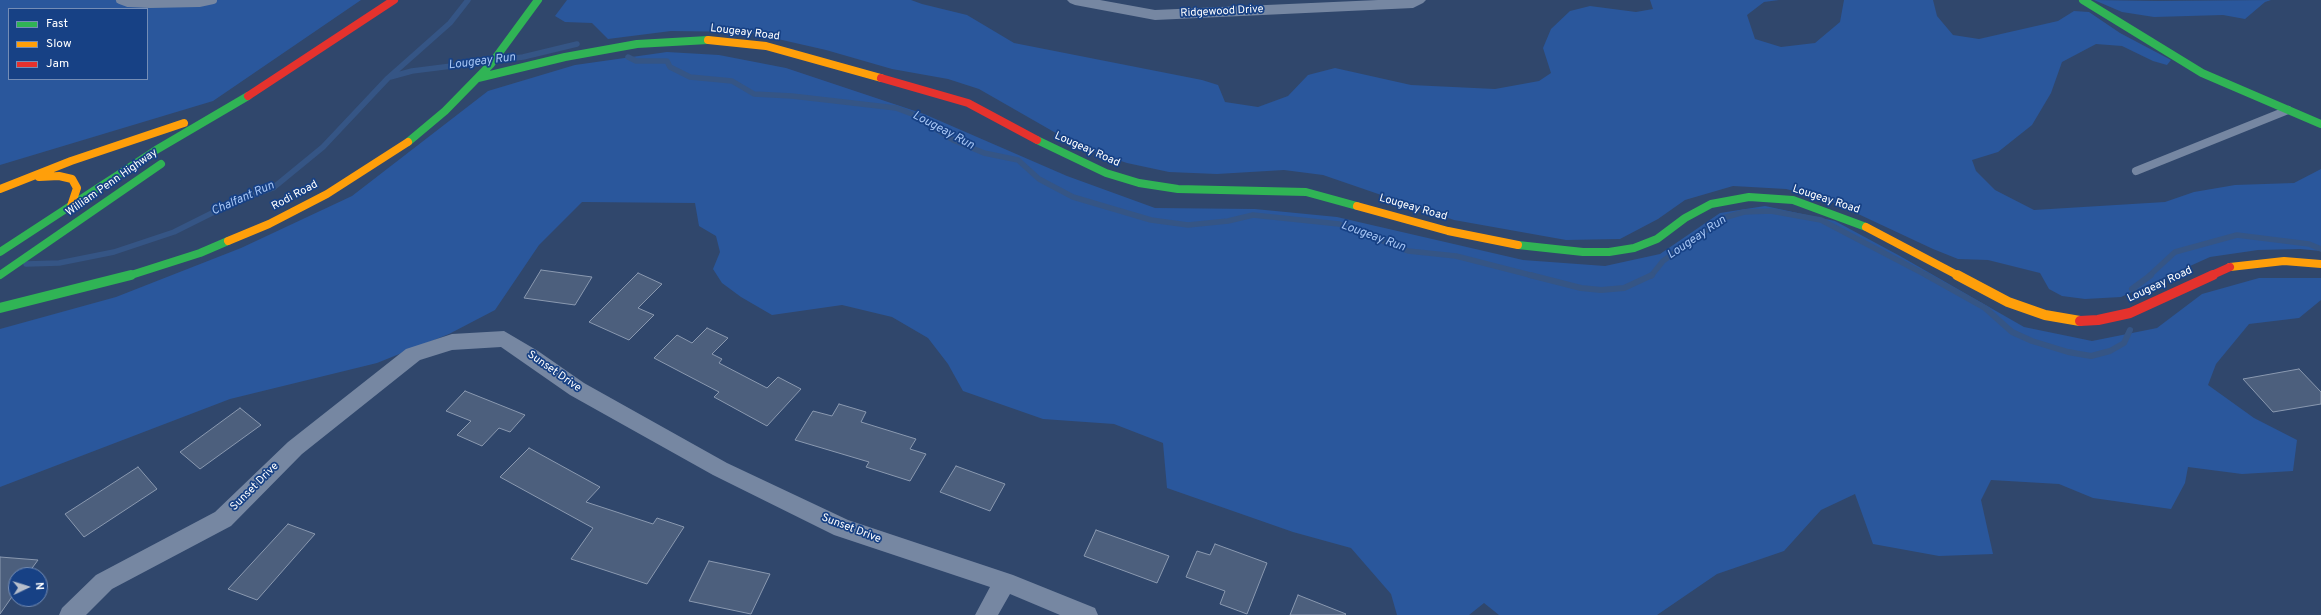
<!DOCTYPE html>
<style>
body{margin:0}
#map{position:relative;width:2321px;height:615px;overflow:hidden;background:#30476c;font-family:Overpass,sans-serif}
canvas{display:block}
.legend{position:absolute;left:8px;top:8px;width:140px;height:72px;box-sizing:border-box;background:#174185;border:1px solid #748db6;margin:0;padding:5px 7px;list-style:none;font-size:12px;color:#fff}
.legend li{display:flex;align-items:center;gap:8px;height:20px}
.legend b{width:20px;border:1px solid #748db6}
.north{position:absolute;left:8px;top:567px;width:40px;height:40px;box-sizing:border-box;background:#174185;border:1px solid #748db6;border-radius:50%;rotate:86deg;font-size:11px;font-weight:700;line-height:16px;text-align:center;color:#fff}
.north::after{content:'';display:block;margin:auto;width:14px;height:18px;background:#b7bfcc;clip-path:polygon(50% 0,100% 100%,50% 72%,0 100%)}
</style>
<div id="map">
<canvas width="2321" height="615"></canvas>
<ul class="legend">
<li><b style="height:5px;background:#30b455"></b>Fast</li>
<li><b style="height:5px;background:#ff9f0a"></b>Slow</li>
<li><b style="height:5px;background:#e5322d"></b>Jam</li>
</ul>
<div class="north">N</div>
</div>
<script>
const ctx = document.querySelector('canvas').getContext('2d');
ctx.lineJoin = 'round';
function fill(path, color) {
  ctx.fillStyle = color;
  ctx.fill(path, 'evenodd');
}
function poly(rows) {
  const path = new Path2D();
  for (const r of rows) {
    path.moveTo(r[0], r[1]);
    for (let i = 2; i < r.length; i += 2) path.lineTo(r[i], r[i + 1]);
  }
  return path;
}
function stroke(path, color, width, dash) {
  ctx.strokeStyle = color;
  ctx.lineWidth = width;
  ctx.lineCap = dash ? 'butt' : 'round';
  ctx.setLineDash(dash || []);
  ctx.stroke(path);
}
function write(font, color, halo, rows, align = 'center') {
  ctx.font = font + ' Overpass,sans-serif';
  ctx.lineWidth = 3.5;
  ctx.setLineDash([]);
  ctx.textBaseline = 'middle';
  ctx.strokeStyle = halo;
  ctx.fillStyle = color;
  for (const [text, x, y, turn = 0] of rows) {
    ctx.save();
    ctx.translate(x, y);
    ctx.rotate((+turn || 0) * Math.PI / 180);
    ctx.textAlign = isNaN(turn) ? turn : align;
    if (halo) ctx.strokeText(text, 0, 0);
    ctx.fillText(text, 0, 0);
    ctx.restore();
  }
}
fill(poly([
 [0,0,361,0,213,101,0,165],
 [9,9,147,9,147,79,9,79],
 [567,0,911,0,922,4,967,15,1014,43,1202,80,1218,85,1225,102,1258,107,1288,96,1308,75,1335,68,1411,85,1495,89,1539,81,1551,73,1543,48,1551,29,1570,11,1590,6,1636,12,1653,9,1650,0,1779,0,1764,2,1747,15,1755,39,1781,47,1815,43,1840,22,1844,0,1933,0,1937,16,1953,35,1979,39,2058,21,2074,11,2089,12,2120,33,2171,60,2167,65,2153,61,2122,46,2096,44,2062,62,2051,93,2032,125,1998,152,1972,160,1976,171,1995,190,2034,210,2165,202,2194,192,2235,185,2294,183,2321,169,2321,251,2300,249,2258,250,2210,257,2121,297,2085,299,2062,296,2049,289,2040,273,1988,260,1958,259,1933,249,1824,198,1786,189,1733,186,1685,200,1658,219,1620,239,1566,240,1454,220,1323,175,1284,170,1217,174,1169,172,1127,163,1082,148,979,89,948,79,892,69,826,50,747,32,671,31,608,39,592,23,565,22,555,16],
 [2094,0,2156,1,2271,0,2265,2,2245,19,2223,15,2154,17,2122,12],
 [667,52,719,55,786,68,924,114,1067,176,1155,208,1255,209,1337,217,1523,260,1605,266,1660,254,1720,213,1765,206,1835,221,1900,256,2024,327,2092,341,2157,328,2202,294,2259,278,2321,278,2321,300,2299,318,2249,324,2216,364,2208,385,2254,418,2297,440,2293,471,2242,474,2188,467,2185,483,2171,509,2093,498,2059,484,1991,480,1981,500,1993,554,1939,556,1873,544,1855,494,1821,510,1784,551,1717,574,1657,615,1499,615,1484,603,1469,615,1397,615,1391,594,1351,548,1293,532,1167,488,1163,443,1114,424,1043,419,963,391,948,364,928,338,892,317,842,305,772,315,741,297,722,283,713,269,720,252,716,236,699,226,695,203,582,202,539,245,495,310,449,334,377,363,230,399,0,487,0,329,116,297,241,248,352,196,488,91,575,65]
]), '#2a579c');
stroke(poly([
 [628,57,636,61,667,61,670,67,690,77,732,81,754,94,792,96,896,108,912,114,953,140,984,153,1018,160,1039,179,1073,197,1151,220,1188,225,1228,221,1253,215,1339,224,1408,251,1456,256,1534,276],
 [390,77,412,71,523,57,577,44],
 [26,264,59,263,114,252,174,232,234,202,273,188,323,147,388,78,450,23,468,0],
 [1651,276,1663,261,1723,218,1744,212,1771,211,1821,220,1928,276],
 [2149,276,2175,252,2237,235,2309,244,2321,249]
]), '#355585', 5.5);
stroke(poly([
 [1530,275,1581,288,1601,290,1624,288,1652,275],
 [1926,275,1985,308,2012,332,2032,341,2068,352,2091,356,2110,351,2124,343,2130,330],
 [2132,289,2151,275]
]), '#355585', 6);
const building = poly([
 [541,270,592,277,575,305,524,298,541,270],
 [638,273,662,284,638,308,654,315,629,340,589,322,638,273],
 [707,328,728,338,712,354,722,359,719,363,767,388,778,377,801,389,767,426,714,397,719,392,654,358,677,335,692,343,707,328],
 [2299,369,2321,392,2321,404,2273,412,2243,379,2299,369],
 [465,391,525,415,510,432,499,428,482,446,457,435,471,421,446,411,465,391],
 [839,404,866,412,861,422,916,439,910,449,926,454,910,481,866,467,869,462,795,440,813,411,832,416,839,404],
 [240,408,261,425,200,469,180,452,240,408],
 [529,448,600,487,586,502,653,524,657,518,684,527,647,584,571,559,593,528,500,477,529,448],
 [956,466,1005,484,990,511,940,492,956,466],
 [138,467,157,489,84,537,65,514,138,467],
 [288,524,315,534,257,600,228,589,288,524],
 [1096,530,1169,556,1157,583,1084,556,1096,530],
 [1215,544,1267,563,1247,614,1220,604,1225,591,1186,577,1197,551,1210,555,1215,544],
 [0,557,38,560,27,575,16,575,16,591,0,614,0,557],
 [709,561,770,574,751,614,689,601,709,561],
 [1298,595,1346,614,1345,615,1290,615,1298,595]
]);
fill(building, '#4c5f7d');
stroke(building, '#8a99b0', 1);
stroke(poly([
 [120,0,128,3,150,4,199,3,213,0],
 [2136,171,2288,110]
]), '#7687a2', 8);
fill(poly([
 [1067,0,1100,0,1155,10,1378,0,1426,0,1423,3,1413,8,1155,20,1075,5,1070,3,1067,0],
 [504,331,538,351,584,383,727,463,848,520,1013,575,1095,608,1098,615,1060,615,1010,594,998,615,975,615,990,587,834,535,713,475,570,395,501,347,452,350,420,360,302,454,231,526,112,589,86,615,59,615,62,608,96,575,215,512,288,442,406,349,452,334,504,331]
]), '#7687a2');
stroke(poly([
 [2083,0,2202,73,2321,124],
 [478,78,565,57,637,44,708,40],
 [1037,140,1106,173,1139,183,1178,189,1306,192,1357,206],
 [408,142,445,111,491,64,538,0],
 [1518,245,1583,252,1609,252,1634,248,1657,239,1685,218,1711,204,1749,197,1793,200,1866,227],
 [0,252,156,150,248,96],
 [0,275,161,164],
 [128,276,200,253,228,241]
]), '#30b455', 8);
stroke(poly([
 [0,308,131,275]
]), '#30b455', 10);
stroke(poly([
 [708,40,766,46,881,78],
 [39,177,59,176,72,179,77,188,71,206],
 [0,189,71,161,184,123],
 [1357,206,1448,231,1518,245],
 [1866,227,1959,276],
 [228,241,269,224,327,194,408,142],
 [2230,267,2284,261,2321,264]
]), '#ff9f0a', 8);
stroke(poly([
 [1957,275,2008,302,2045,315,2080,321]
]), '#ff9f0a', 10);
stroke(poly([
 [881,78,968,103,1037,140],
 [248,96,394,0],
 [2210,276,2230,267]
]), '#e5322d', 8);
stroke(poly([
 [2080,321,2098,320,2130,313,2213,275]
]), '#e5322d', 10);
write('11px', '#fff', '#174185', [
 ["Ridgewood Drive",1222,12,-3],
 ["Lougeay Road",745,33,7],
 ["Lougeay Road",1087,150,24],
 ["William Penn Highway",112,183,-35],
 ["Rodi Road",295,196,-28],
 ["Lougeay Road",1826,200,18],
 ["Lougeay Road",1413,208,16],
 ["Lougeay Road",2160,285,-25],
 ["Sunset Drive",554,372,35],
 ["Sunset Drive",255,487,-45],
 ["Sunset Drive",851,529,21]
]);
write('italic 12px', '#a7c6f5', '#174185', [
 ["Lougeay Run",482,62,-7],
 ["Lougeay Run",943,131,28],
 ["Chalfant Run",243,199,-24],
 ["Lougeay Run",1373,237,20],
 ["Lougeay Run",1697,238,-34]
]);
</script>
